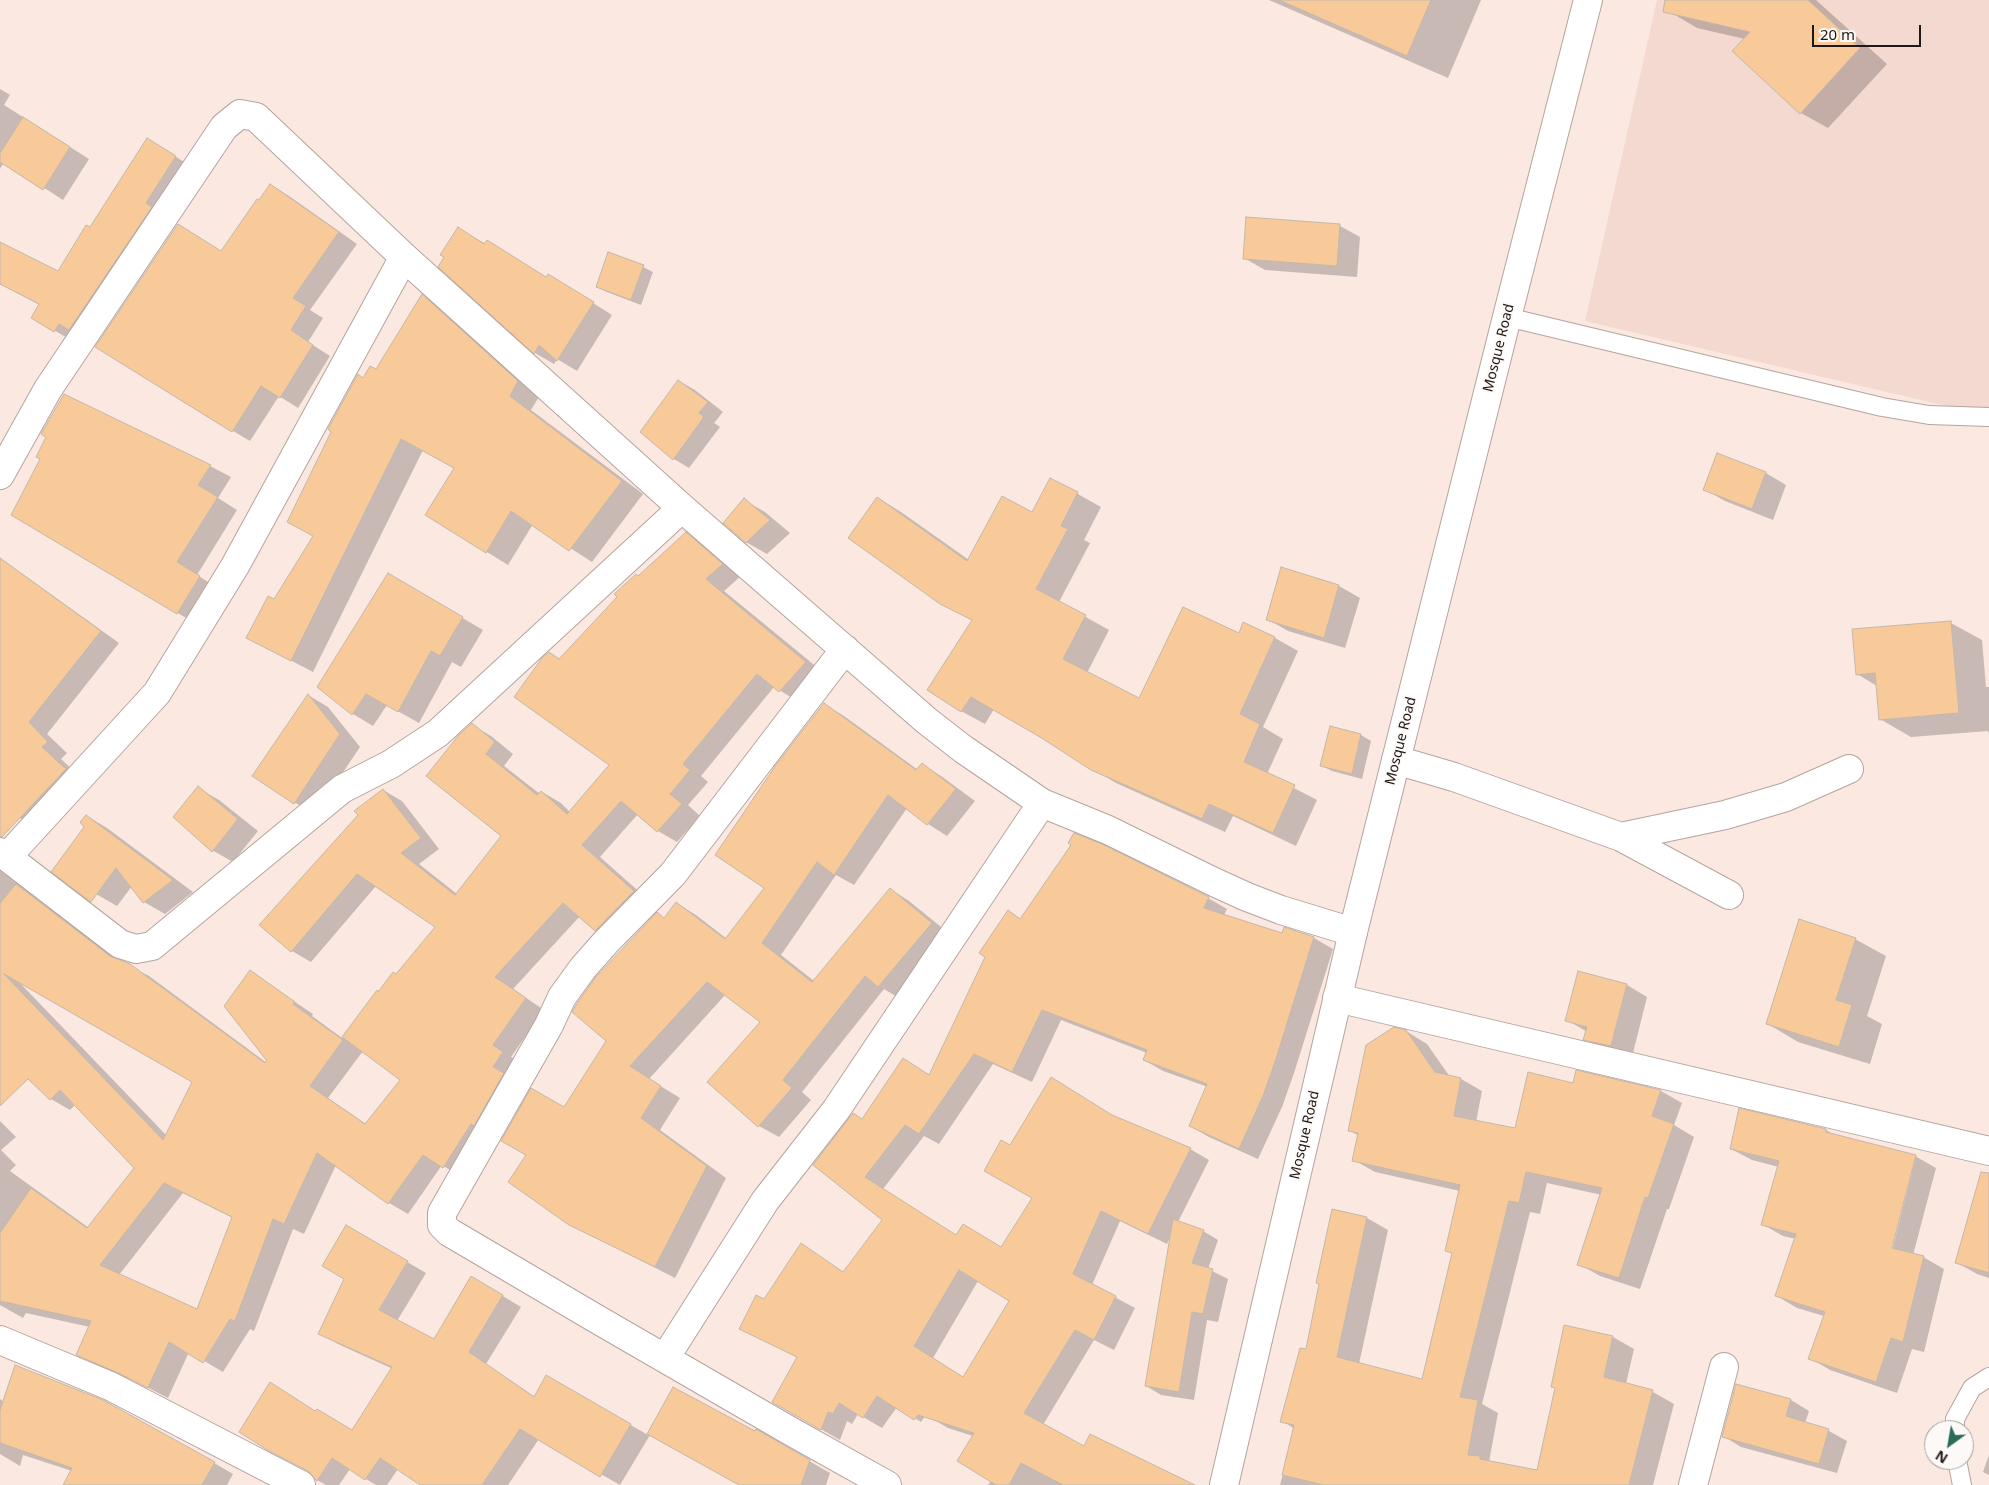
<!DOCTYPE html>
<style>
body{margin:0}
#map{position:relative;width:1989px;height:1485px;overflow:hidden;background:#fae8e1;font-family:"Noto Sans",sans-serif}
canvas{display:block}
.north{position:absolute;left:1924px;top:1420px;width:50px;height:50px;box-sizing:border-box;background:#fcf9f7;border:1px solid #a49f9d;border-radius:50%;rotate:212deg;font-size:14px;font-weight:700;line-height:20px;text-align:center;color:#1f1816}
.north::after{content:'';display:block;margin:auto;width:18px;height:22px;background:#2a6b5a;clip-path:polygon(50% 0,100% 100%,50% 72%,0 100%)}
.scale{position:absolute;left:1812px;top:25px;width:109px;height:22px;box-sizing:border-box;border:2px solid #1f1816;border-top:0;padding-left:6px;font-size:15px;line-height:18px;white-space:nowrap;color:#1f1816;-webkit-text-stroke:4px #fcf9f7;paint-order:stroke}
</style>
<div id="map">
<canvas width="1989" height="1485"></canvas>
<div class="north">N</div>
<div class="scale">20 m</div>
</div>
<script>
const ctx = document.querySelector('canvas').getContext('2d');
ctx.lineJoin = 'round';
function fill(path, color) {
  ctx.fillStyle = color;
  ctx.fill(path, 'evenodd');
}
function poly(rows) {
  const path = new Path2D();
  for (const r of rows) {
    path.moveTo(r[0], r[1]);
    for (let i = 2; i < r.length; i += 2) path.lineTo(r[i], r[i + 1]);
  }
  return path;
}
function stroke(path, color, width, dash) {
  ctx.strokeStyle = color;
  ctx.lineWidth = width;
  ctx.lineCap = dash ? 'butt' : 'round';
  ctx.setLineDash(dash || []);
  ctx.stroke(path);
}
function write(font, color, halo, rows, align = 'center') {
  ctx.font = font + ' "Noto Sans",sans-serif';
  ctx.lineWidth = 4;
  ctx.setLineDash([]);
  ctx.textBaseline = 'middle';
  ctx.strokeStyle = halo;
  ctx.fillStyle = color;
  for (const [text, x, y, turn = 0] of rows) {
    ctx.save();
    ctx.translate(x, y);
    ctx.rotate((+turn || 0) * Math.PI / 180);
    ctx.textAlign = isNaN(turn) ? turn : align;
    if (halo) ctx.strokeText(text, 0, 0);
    ctx.fillText(text, 0, 0);
    ctx.restore();
  }
}
fill(poly([
 [1657,0,1989,0,1989,416,1585,321]
]), '#f4d9d0');
fill(poly([
 [1269,0,1481,0,1448,78],
 [1673,0,1816,0,1887,64,1828,128,1801,113,1745,39,1697,28,1670,12],
 [0,89,10,95,4,105,89,159,63,200,4,162,0,169],
 [167,151,195,169,74,342,32,317,40,305,0,284,0,243,58,272,90,229],
 [271,185,289,196,357,244,310,310,323,318,308,342,330,356,298,408,279,396,250,441,233,431,222,252],
 [1340,226,1360,237,1357,277,1265,270,1244,258],
 [459,229,547,278,568,287,612,315,577,371,557,359,554,364,535,353,440,267],
 [643,267,653,272,641,305,607,292,597,287],
 [422,296,444,308,540,395,531,410,643,494,592,562,533,524,508,565,487,552,455,468,423,450,313,672,248,638,274,600,314,536,364,380,376,371],
 [679,381,695,390,723,412,714,423,720,427,689,468,674,459],
 [1718,455,1766,473,1786,485,1773,520,1725,501,1704,489],
 [210,466,231,477,218,498,237,510,197,575,219,589,198,625,12,514],
 [1051,479,1101,507,1084,540,1090,543,1059,602,1109,630,1087,673,1139,700,1239,635,1275,638,1298,651,1263,727,1283,739,1267,774,1317,800,1296,846,1233,816,1225,832,1116,783,994,709,985,724,961,711,973,621,941,603,878,498,901,512,969,560,1033,514],
 [744,500,765,512,790,533,767,554,746,542],
 [686,534,706,545,741,576,724,591,824,673,799,702,774,687,701,776,708,782,688,805,700,816,677,842,658,831,638,814,600,857,652,903,615,941,596,930,580,916,513,989,544,1010,511,1057,521,1064,463,1178,442,1165,408,1214,389,1203,336,1165,304,1234,293,1229,254,1331,250,1329,223,1372,189,1352,168,1398,137,1382,96,1365,77,1354,90,1327,26,1313,23,1318,0,1305,0,1121,16,1137,1,1150,16,1165,10,1171,89,1228,136,1168,75,1105,70,1110,51,1099,17,1067,0,1033,0,861,10,877,119,961,149,976,267,1063,269,1061,250,972,313,1014,312,1016,342,1038,377,992,379,993,397,976,437,927,376,886,311,962,292,951,260,925,383,790,402,801,439,849,419,864,457,894,503,836,472,725,491,736,513,754,504,766,540,794,542,792,561,803,570,812,610,765,549,653,560,659,639,577],
 [20,982,194,1082,167,1136,20,983],
 [363,1051,402,1080,366,1124,328,1098],
 [183,1193,233,1218,198,1311,119,1275],
 [0,558,119,643,47,734,67,753,61,759,85,781,39,829,20,818,0,798],
 [1282,569,1339,586,1360,598,1345,648,1288,631,1267,619],
 [389,575,483,630,461,667,452,662,419,723,387,705,373,726,353,714,319,687],
 [1951,623,1982,640,1986,687,1989,687,1989,734,1988,731,1911,737,1880,719,1877,686,1857,674],
 [308,695,328,707,360,747,315,814,294,802],
 [824,704,844,716,918,770,922,765,941,776,975,801,947,836,928,824,907,808,854,885,836,875,781,955,814,981,890,889,909,901,951,935,899,998,884,989,802,1092,811,1100,779,1137,759,1126,762,1021,726,994,649,1079,680,1098,660,1130,726,1178,675,1278,570,1224,565,1109,608,1041,658,914,665,918,676,903,696,915,727,939,765,888],
 [1361,735,1371,741,1362,779,1332,771,1322,766],
 [198,788,219,800,258,831,233,862,212,850],
 [87,816,107,828,193,892,165,914,144,902,132,886,117,906,96,894,86,827],
 [1208,898,1227,909,1224,915,1283,935,1285,929,1314,938,1333,949,1294,1073,1282,1107,1258,1159,1209,1137,1190,1126,1208,1087,1163,1071,1144,1060,1147,1053,1061,1020,1032,1082,993,1064,939,1144,924,1136,883,1189,957,1236,1002,1248,1033,1198,1011,1147,1115,1117,1190,1149,1209,1160,1178,1222,1203,1231,1218,1240,1208,1269,1228,1279,1218,1322,1207,1320,1194,1400,1161,1395,1146,1386,1170,1237,1167,1244,1120,1221,1092,1285,1135,1308,1114,1350,1094,1340,1043,1425,1094,1485,988,1485,991,1481,973,1436,948,1428,929,1417,934,1403,921,1422,897,1407,882,1428,858,1414,852,1424,847,1421,840,1440,773,1402,798,1358,740,1328,764,1301,801,1245,844,1273,884,1219,814,1165,863,1120,903,1059,930,1075,1008,912,1021,920],
 [978,1281,1011,1301,964,1378,933,1358],
 [1855,939,1886,956,1867,1016,1882,1024,1870,1064,1798,1042,1768,1024],
 [1627,985,1647,997,1632,1057,1606,1051,1585,1039,1587,1032,1567,1020],
 [1406,1031,1427,1044,1450,1077,1461,1079,1482,1091,1476,1122,1516,1130,1573,1085,1577,1072,1661,1091,1682,1103,1674,1125,1694,1137,1669,1209,1667,1209,1640,1289,1600,1276,1579,1264,1602,1195,1547,1183,1540,1214,1530,1212,1482,1404,1498,1413,1489,1462,1538,1472,1613,1337,1634,1349,1626,1384,1653,1392,1674,1404,1653,1485,1280,1485,1295,1429,1282,1421,1307,1351,1367,1218,1388,1230,1359,1364,1423,1380,1453,1254,1447,1251,1460,1191,1375,1172,1354,1160,1359,1136,1349,1130],
 [1826,1130,1836,1136,1915,1156,1936,1168,1913,1255,1923,1257,1944,1269,1924,1352,1912,1349,1897,1393,1830,1370,1810,1358,1824,1316,1797,1308,1777,1296,1796,1239,1783,1236,1762,1224,1779,1167,1752,1160,1731,1149],
 [1913,1160,1915,1160,1891,1255,1889,1254],
 [1989,1187,1989,1278,1977,1274,1956,1262],
 [346,1226,426,1273,397,1321,434,1341,471,1277,521,1307,486,1364,535,1397,547,1377,648,1435,674,1389,756,1433,757,1431,830,1473,826,1485,740,1485,650,1435,620,1485,539,1439,508,1485,422,1485,398,1469,387,1485,376,1485,350,1469,339,1485,326,1485,317,1480,311,1472,316,1412,352,1432,393,1369,338,1344,320,1333,345,1278],
 [1736,1386,1791,1400,1809,1411,1805,1423,1829,1431,1847,1441,1837,1473,1741,1447,1723,1436],
 [0,1399,4,1402,214,1463,233,1474,227,1485,74,1485,72,1471,23,1455,20,1466,0,1454],
 [1989,1455,1989,1475,1983,1472]
]), '#0003');
const building = poly([
 [1279,0,1431,0,1407,56,1279,0],
 [1665,0,1808,0,1860,48,1800,114,1732,51,1750,32,1663,12,1665,0],
 [23,117,70,147,43,190,0,162,0,153,23,117],
 [147,138,176,156,146,203,152,207,69,330,59,324,54,332,31,318,39,304,0,284,0,242,58,271,86,225,90,227,147,138],
 [270,184,339,232,293,298,306,306,291,330,313,345,280,398,261,386,232,432,95,347,178,224,221,251,257,199,259,200,270,184],
 [1246,217,1340,224,1337,266,1243,259,1246,217],
 [458,227,484,244,487,240,546,277,548,274,594,302,557,361,539,345,534,354,438,267,444,257,440,255,458,227],
 [608,252,644,265,631,300,596,287,608,252],
 [422,294,518,381,510,396,622,481,569,551,511,511,486,553,425,515,454,468,401,439,291,661,246,638,268,596,274,599,313,536,287,522,331,432,328,429,358,374,363,378,370,366,376,369,422,294],
 [678,380,708,402,699,413,704,417,673,460,640,432,678,380],
 [64,394,211,465,198,485,218,497,177,562,200,576,177,614,11,515,40,459,36,457,46,437,41,434,64,394],
 [1717,453,1766,472,1752,509,1703,490,1717,453],
 [1050,478,1078,492,1061,526,1068,529,1036,589,1086,615,1063,659,1139,698,1183,607,1239,633,1243,622,1275,637,1240,714,1260,724,1244,762,1295,785,1273,833,1209,804,1202,819,1091,770,1040,737,971,697,961,712,927,690,972,620,940,604,848,538,877,497,967,561,1002,496,1032,512,1050,478],
 [744,498,770,520,746,543,723,523,744,498],
 [686,532,723,564,706,579,806,662,779,692,757,674,683,764,690,770,670,794,682,804,657,832,621,801,582,845,634,891,595,931,563,903,495,977,526,998,493,1045,503,1052,493,1067,504,1073,474,1126,471,1124,443,1168,423,1155,388,1204,317,1153,284,1224,273,1219,235,1321,230,1319,203,1363,169,1342,148,1388,116,1372,76,1355,91,1321,0,1301,0,1233,31,1188,87,1228,134,1168,60,1090,50,1100,28,1079,0,1106,0,903,16,884,110,956,130,964,265,1063,267,1061,224,1006,250,970,295,1002,293,1004,343,1040,310,1086,365,1124,400,1080,342,1037,377,990,378,992,393,972,396,974,435,927,357,874,291,952,259,925,358,815,354,811,383,789,421,838,401,853,455,895,501,836,426,776,458,736,472,723,495,742,486,754,537,795,541,791,567,814,609,765,514,697,542,658,549,652,559,659,617,597,614,594,636,574,638,576,686,532],
 [4,974,192,1082,163,1140,4,974],
 [164,1183,232,1217,197,1309,100,1265,164,1183],
 [0,558,101,631,29,722,48,742,42,747,66,769,2,837,0,837,0,558],
 [1281,567,1339,585,1324,638,1266,620,1281,567],
 [388,573,463,617,440,656,431,651,398,712,366,694,352,715,317,687,388,573],
 [1951,621,1959,713,1879,720,1875,673,1856,675,1852,629,1951,621],
 [308,694,340,734,294,804,252,776,308,694],
 [824,703,916,770,922,763,956,789,927,825,888,795,834,875,817,862,762,943,812,982,890,888,932,923,878,987,865,976,783,1080,792,1088,758,1127,707,1082,760,1022,707,982,630,1066,661,1086,641,1118,707,1166,655,1267,569,1225,508,1182,526,1155,501,1141,531,1088,564,1107,606,1041,572,1012,576,1005,595,978,657,912,664,918,676,902,725,939,764,888,715,855,776,765,824,703],
 [1330,726,1361,734,1352,774,1320,766,1330,726],
 [198,786,238,819,212,852,173,817,198,786],
 [86,815,173,880,143,903,116,868,91,902,51,872,84,827,80,822,86,815],
 [1074,833,1102,844,1209,897,1204,908,1282,933,1284,927,1314,937,1275,1062,1263,1096,1239,1149,1189,1126,1207,1084,1143,1060,1147,1050,1042,1010,1012,1072,974,1054,919,1134,905,1125,865,1177,956,1235,963,1224,1001,1247,1032,1198,984,1171,1001,1140,1010,1145,1051,1077,1112,1115,1191,1148,1148,1234,1101,1211,1073,1274,1116,1296,1094,1340,1075,1330,1024,1413,1084,1446,1090,1434,1195,1485,1063,1485,1021,1463,1009,1485,996,1485,957,1461,974,1433,918,1415,914,1420,877,1396,863,1418,839,1403,833,1414,828,1412,821,1430,772,1402,797,1357,739,1329,756,1295,764,1299,801,1243,843,1272,882,1220,813,1165,853,1113,862,1119,903,1058,929,1075,985,957,979,953,1008,910,1020,919,1071,845,1068,843,1074,833],
 [959,1270,1009,1301,963,1377,914,1346,959,1270],
 [1799,919,1856,938,1836,1000,1852,1005,1839,1047,1766,1024,1799,919],
 [1578,971,1627,984,1611,1046,1583,1040,1587,1027,1565,1021,1578,971],
 [1394,1027,1406,1030,1435,1072,1461,1078,1454,1116,1515,1128,1528,1072,1573,1083,1576,1070,1661,1090,1652,1116,1674,1124,1648,1198,1645,1197,1619,1278,1577,1265,1602,1188,1526,1172,1519,1203,1509,1201,1460,1397,1478,1400,1468,1455,1480,1456,1480,1459,1537,1470,1555,1388,1551,1387,1564,1325,1613,1336,1604,1377,1653,1390,1629,1485,1323,1485,1282,1475,1294,1425,1280,1422,1300,1348,1306,1349,1319,1284,1316,1283,1332,1209,1367,1217,1337,1357,1422,1379,1452,1253,1445,1251,1460,1185,1352,1161,1358,1133,1348,1131,1366,1045,1394,1027],
 [1739,1108,1826,1129,1826,1132,1916,1155,1892,1248,1924,1256,1903,1342,1891,1338,1876,1382,1808,1359,1825,1312,1775,1296,1796,1234,1761,1225,1779,1161,1730,1149,1739,1108],
 [1981,1172,1989,1173,1989,1273,1955,1263,1981,1172],
 [1173,1219,1204,1230,1192,1263,1213,1269,1203,1314,1192,1312,1179,1392,1145,1386,1173,1219],
 [346,1225,408,1261,379,1310,434,1339,471,1276,503,1295,469,1352,534,1397,546,1375,631,1424,600,1477,520,1429,482,1485,420,1485,380,1458,365,1480,332,1458,317,1481,308,1471,269,1451,239,1432,270,1382,315,1411,317,1409,352,1430,392,1367,318,1334,344,1279,322,1266,346,1225],
 [15,1365,103,1400,215,1462,202,1485,63,1485,72,1468,0,1443,0,1410,15,1365],
 [1736,1384,1791,1399,1786,1416,1829,1429,1819,1464,1722,1437,1736,1384],
 [673,1387,755,1431,756,1429,810,1460,801,1485,739,1485,647,1434,673,1387]
]);
fill(building, '#f8ca9a');
stroke(building, '#c3b7aa', 1);
const service = poly([
 [1507,317,1882,407,1929,415,1989,417],
 [1955,1430,1955,1419,1972,1388,1989,1377],
 [1957,1460,1962,1485]
]);
const minor = poly([
 [0,475,48,389,224,127,240,114,256,117,404,257,682,508,927,721,963,749,1042,803,1108,830,1214,882,1247,897,1281,910,1353,932],
 [845,649,673,874,606,942,583,968,562,997,549,1025,442,1213,442,1225,449,1232,595,1318,792,1432,887,1485],
 [1396,760,1454,777,1621,837,1729,895],
 [1621,837,1725,815,1786,797,1849,769],
 [0,852,7,857,157,693,235,566,404,257],
 [7,857,120,944,136,949,152,946,342,789,391,764,438,733,682,508],
 [1337,998,1989,1151],
 [0,1340,110,1386,301,1485],
 [665,1358,765,1201,836,1110,1042,803],
 [1693,1485,1724,1367]
]);
const tertiary = poly([
 [1224,1485,1353,932,1507,317,1588,0]
]);
stroke(service, '#b6a49e', 20);
stroke(minor, '#b6a49e', 30);
stroke(tertiary, '#b6a49e', 30);
stroke(service, '#fff', 18);
stroke(minor, '#fff', 28);
stroke(tertiary, '#fff', 28);
write('14px', '#1f1816', '#fcf9f7', [
 ["Mosque Road",1499,348,-76],
 ["Mosque Road",1401,741,-76],
 ["Mosque Road",1305,1135,-77]
]);
</script>
